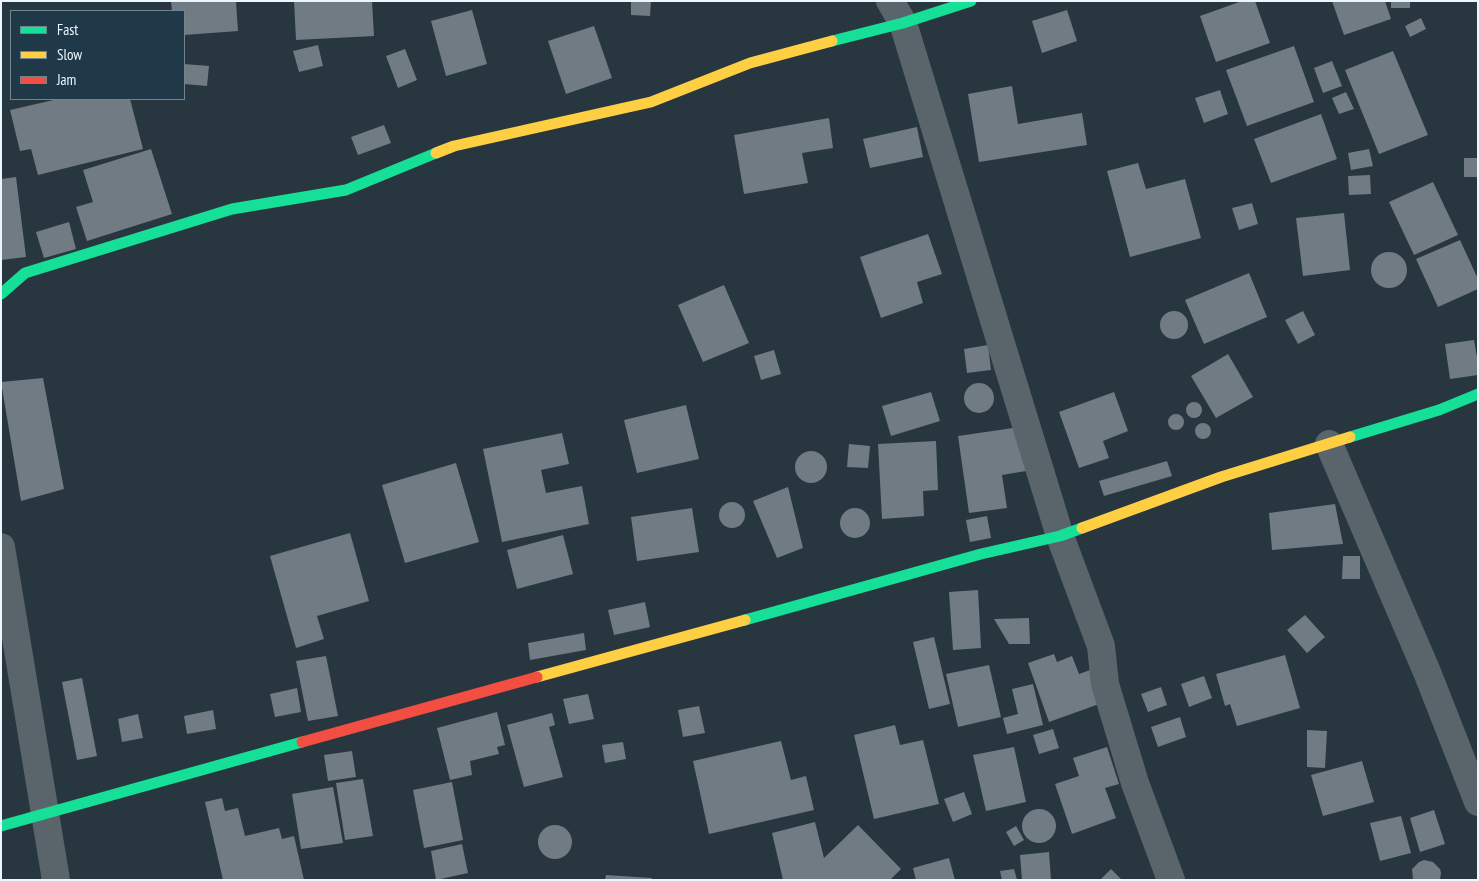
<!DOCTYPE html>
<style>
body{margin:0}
#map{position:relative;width:1479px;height:881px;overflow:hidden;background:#28363f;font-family:"PT Sans Narrow",sans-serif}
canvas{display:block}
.frame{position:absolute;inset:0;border:2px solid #ebf7ff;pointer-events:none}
.legend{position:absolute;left:10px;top:10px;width:175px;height:90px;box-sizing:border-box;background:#1f3948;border:1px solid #718591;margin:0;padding:6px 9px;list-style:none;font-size:15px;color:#ebf7ff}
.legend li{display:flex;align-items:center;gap:10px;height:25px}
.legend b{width:25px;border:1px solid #718591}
</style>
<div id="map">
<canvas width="1479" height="881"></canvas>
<div class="frame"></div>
<ul class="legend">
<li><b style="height:6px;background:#16e098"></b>Fast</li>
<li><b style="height:6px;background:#ffcf43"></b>Slow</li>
<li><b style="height:6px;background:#f24e42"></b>Jam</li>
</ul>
</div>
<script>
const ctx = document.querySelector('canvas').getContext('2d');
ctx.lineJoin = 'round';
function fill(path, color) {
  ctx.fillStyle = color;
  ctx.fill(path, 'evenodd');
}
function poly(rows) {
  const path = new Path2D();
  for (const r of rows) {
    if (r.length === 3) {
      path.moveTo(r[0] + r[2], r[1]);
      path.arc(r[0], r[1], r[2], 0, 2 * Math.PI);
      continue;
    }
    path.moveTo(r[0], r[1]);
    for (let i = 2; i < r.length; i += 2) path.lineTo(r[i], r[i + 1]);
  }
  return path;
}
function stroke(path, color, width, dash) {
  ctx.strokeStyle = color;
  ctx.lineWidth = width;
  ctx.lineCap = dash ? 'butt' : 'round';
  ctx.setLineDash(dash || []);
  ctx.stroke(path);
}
fill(poly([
 [171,1,236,1,238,31,184,35,184,11,172,11],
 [294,1,372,1,374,36,296,40],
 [631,1,651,1,650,16,631,15],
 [1242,1,1255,1,1270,43,1216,62,1200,16],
 [1332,1,1385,1,1391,19,1344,35],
 [1391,1,1410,1,1410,8,1391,8],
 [472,10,487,64,446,76,431,21],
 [1067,10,1077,41,1042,53,1032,21],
 [1421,18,1426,29,1410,37,1405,26],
 [594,26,612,78,566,94,548,41],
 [318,45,323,66,299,72,293,51],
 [1294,46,1314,102,1247,126,1226,70],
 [405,49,417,80,398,88,386,56],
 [1393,51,1428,135,1379,154,1345,70],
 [1332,61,1342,86,1323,93,1314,68],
 [184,64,209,66,207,86,184,84],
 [1012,86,1018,124,1082,113,1087,145,979,162,968,94],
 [1220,90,1228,114,1204,123,1195,98],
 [1346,92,1354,109,1339,114,1332,98],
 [58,99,130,99,143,149,38,175,31,149,20,151,10,110],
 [1321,114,1337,159,1271,183,1254,139],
 [829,118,833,148,802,153,808,183,744,194,734,135],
 [384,125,391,143,358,155,351,137],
 [917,127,923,157,870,168,863,139],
 [151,149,172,214,87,241,76,207,93,202,83,170],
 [1369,149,1373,166,1351,170,1348,153],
 [1464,158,1478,158,1478,177,1464,177],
 [1138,163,1146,189,1185,179,1201,238,1130,257,1107,171],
 [1370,175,1371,194,1349,195,1348,176],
 [16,177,26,257,1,260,1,179],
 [1433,182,1458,235,1414,255,1389,202],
 [1252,203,1258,224,1239,230,1232,208],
 [1344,213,1350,270,1303,276,1296,218],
 [69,222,76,249,44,258,36,232],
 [928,234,942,274,917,282,923,303,881,318,860,257],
 [1460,240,1478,279,1478,289,1438,307,1416,259],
 [1389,270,18],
 [1249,273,1267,317,1204,344,1185,300],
 [724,285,749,343,703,362,678,305],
 [1303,311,1315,335,1298,344,1285,320],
 [1174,325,14],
 [1474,340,1478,363,1478,375,1450,379,1445,344],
 [988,345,991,370,967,373,964,349],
 [774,350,781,374,761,380,754,356],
 [1228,354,1253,397,1216,418,1191,376],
 [43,378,64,489,21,501,1,382],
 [979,398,15],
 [931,392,940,421,891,436,882,406],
 [1114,392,1128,431,1103,441,1109,458,1079,468,1059,412],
 [1194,410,8],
 [686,405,699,459,637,473,624,420],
 [1176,422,8],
 [1203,431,8],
 [1020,427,1026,471,1002,475,1007,508,969,513,958,436],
 [562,433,569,464,541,470,546,493,582,486,589,524,502,542,483,449],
 [936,441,938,490,923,491,924,516,882,519,878,444],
 [849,444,870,446,868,468,847,467],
 [811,467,16],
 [1167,461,1172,476,1104,496,1099,481],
 [456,463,479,542,405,563,382,485],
 [788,487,803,548,777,558,753,501],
 [732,515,13],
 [1335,504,1343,544,1272,550,1269,513],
 [692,508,699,552,637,561,631,517],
 [855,523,15],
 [987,516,991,538,970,542,966,520],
 [350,533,369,601,317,616,324,639,296,648,270,556],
 [563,535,573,574,517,589,507,550],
 [1343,556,1360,556,1360,579,1342,579],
 [978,590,981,648,953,650,949,592],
 [645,602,650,627,614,635,608,610],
 [1305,615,1325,637,1307,653,1287,630],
 [1029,618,1030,644,1009,644,994,619],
 [584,633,586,650,530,660,528,643],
 [934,637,950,704,929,709,913,642],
 [1054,654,1057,662,1072,656,1079,674,1090,670,1102,703,1049,722,1028,663],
 [1285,655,1300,708,1237,726,1230,704,1225,706,1216,674],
 [326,656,338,716,308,721,296,661],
 [989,665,1001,717,958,727,946,674],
 [1204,676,1212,698,1189,707,1181,684],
 [82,678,97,756,77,760,62,682],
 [1033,684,1043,725,1007,734,1003,718,1018,714,1012,689],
 [1161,687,1167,705,1148,712,1141,694],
 [297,688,301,712,275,717,270,694],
 [588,694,594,719,569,724,563,699],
 [699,706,705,733,683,737,678,710],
 [213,710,216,729,187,734,184,716],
 [497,712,505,745,497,747,499,754,470,761,472,775,450,780,437,728],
 [552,713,555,725,549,727,563,777,524,787,507,725],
 [138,714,143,738,122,742,118,719],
 [1180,717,1186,737,1158,747,1151,727],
 [895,725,900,745,923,740,939,804,874,819,854,735],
 [1053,729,1059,748,1039,754,1033,735],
 [1307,730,1327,731,1325,768,1307,767],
 [781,741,791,780,806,776,814,810,709,834,693,761],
 [623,742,626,759,605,763,602,745],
 [1014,747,1026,802,986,811,973,755],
 [1107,747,1119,784,1105,788,1116,818,1072,834,1055,784,1079,776,1073,758],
 [352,751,356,777,328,781,324,755],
 [1362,761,1374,802,1323,816,1311,775],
 [363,779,373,836,345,840,336,783],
 [452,782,463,840,424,848,413,790],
 [333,787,343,843,301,849,292,794],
 [964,792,972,814,953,822,944,799],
 [222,798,225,811,238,808,245,836,279,828,282,839,294,836,304,880,223,880,205,802],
 [1039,826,17],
 [1434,810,1445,844,1420,852,1410,818],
 [1401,816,1411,853,1380,861,1370,823],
 [815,822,824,858,858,825,901,869,890,880,783,880,772,833],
 [555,842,17],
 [1016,826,1024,840,1014,846,1006,832],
 [462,844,468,873,436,880,431,851],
 [1049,852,1051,880,1022,880,1020,855],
 [949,858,955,880,916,880,913,868],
 [1424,860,1433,862,1440,869,1441,873,1440,880,1413,880,1412,869,1419,862],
 [1014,869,1017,880,1002,880,1000,871],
 [1111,869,1122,880,1100,880],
 [606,875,652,878,651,880,605,880]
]), '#707b83');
stroke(poly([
 [890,1,903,23,1060,536,1101,646,1105,684,1135,783,1171,880],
 [1329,444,1427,672,1478,802],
 [1,547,56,880]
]), '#5a656b', 28);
stroke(poly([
 [832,41,903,23,971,1],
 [1,294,25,273,232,209,346,190,436,153],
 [1350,437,1439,410,1478,394],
 [745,620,981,554,1060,536,1082,528],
 [1,826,302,742]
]), '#16e098', 11);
stroke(poly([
 [436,153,454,146,651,102,750,63,832,41],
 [1082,528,1221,477,1350,437],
 [537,677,745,620]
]), '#ffcf43', 11);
stroke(poly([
 [302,742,537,677]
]), '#f24e42', 11);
</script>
